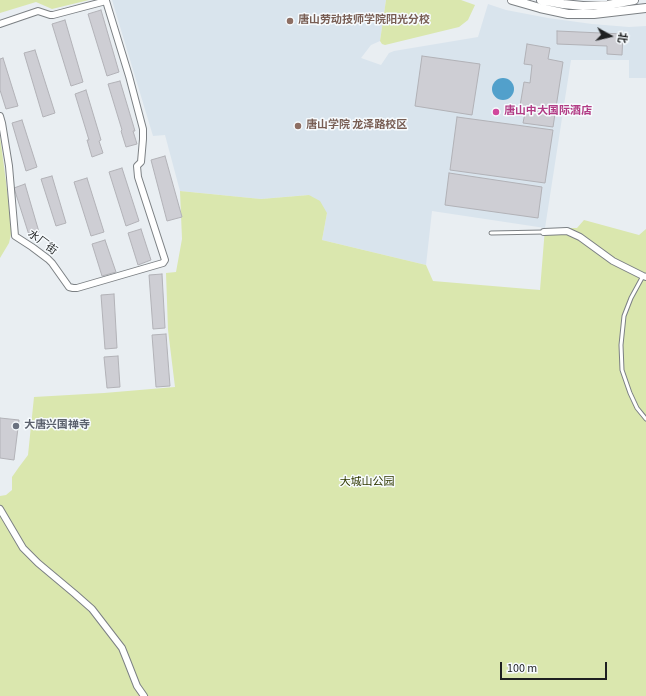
<!DOCTYPE html>
<meta charset="utf-8">
<style>
body{margin:0}
#map{position:relative;width:646px;height:696px;overflow:hidden;background:#e9eef2;font-family:"Source Sans 3","Noto Sans SC",sans-serif}
canvas{display:block}
.north{position:absolute;left:590px;top:16px;width:40px;height:40px;-webkit-text-stroke:3px #f7fbfe;paint-order:stroke;rotate:98deg;font-size:11px;font-weight:700;line-height:16px;text-align:center;color:#1e2021}
.north::after{content:'';display:block;margin:auto;width:14px;height:18px;background:#1e2021;clip-path:polygon(50% 0,100% 100%,50% 72%,0 100%)}
.scale{position:absolute;left:500px;top:662px;width:107px;height:18px;box-sizing:border-box;border:2px solid #1e2021;border-top:0;padding-left:5px;font-size:12px;line-height:14px;white-space:nowrap;color:#1e2021;-webkit-text-stroke:3px #f7fbfe;paint-order:stroke}
</style>
<div id="map">
<canvas width="646" height="696"></canvas>
<div class="north">北</div>
<div class="scale">100 m</div>
</div>
<script>
const ctx = document.querySelector('canvas').getContext('2d');
ctx.lineJoin = 'round';
function fill(path, color) {
  ctx.fillStyle = color;
  ctx.fill(path, 'evenodd');
}
function poly(rows) {
  const path = new Path2D();
  for (const r of rows) {
    if (r.length === 3) {
      path.moveTo(r[0] + r[2], r[1]);
      path.arc(r[0], r[1], r[2], 0, 2 * Math.PI);
      continue;
    }
    path.moveTo(r[0], r[1]);
    for (let i = 2; i < r.length; i += 2) path.lineTo(r[i], r[i + 1]);
  }
  return path;
}
function stroke(path, color, width, dash) {
  ctx.strokeStyle = color;
  ctx.lineWidth = width;
  ctx.lineCap = dash ? 'butt' : 'round';
  ctx.setLineDash(dash || []);
  ctx.stroke(path);
}
function write(font, color, halo, rows, align = 'center') {
  ctx.font = font + ' "Source Sans 3","Noto Sans SC",sans-serif';
  ctx.lineWidth = 3;
  ctx.setLineDash([]);
  ctx.textBaseline = 'middle';
  ctx.strokeStyle = halo;
  ctx.fillStyle = color;
  for (const [text, x, y, turn = 0] of rows) {
    ctx.save();
    ctx.translate(x, y);
    ctx.rotate((+turn || 0) * Math.PI / 180);
    ctx.textAlign = isNaN(turn) ? turn : align;
    if (halo) ctx.strokeText(text, 0, 0);
    ctx.fillText(text, 0, 0);
    ctx.restore();
  }
}
fill(poly([
 [112,0,386,0,380,41,371,45,361,58,381,65,389,53,394,51,478,37,488,4,506,10,548,18,592,24,629,27,646,26,646,78,629,78,629,60,571,60,545,228,432,211,426,265,322,240,327,213,309,195,261,199,180,191,165,135,153,136]
]), '#d9e4ed');
fill(poly([
 [0,0,89,0,52,9,36,2,0,13],
 [386,0,461,0,475,5,468,20,459,27,385,45,382,44,380,41],
 [0,136,11,220,11,234,9,243,0,258],
 [180,191,261,199,309,195,320,201,327,213,322,240,426,265,433,281,540,290,545,228,577,228,584,220,639,235,646,229,646,696,0,696,0,496,6,495,12,490,12,477,19,467,28,455,34,397,104,393,175,387,168,330,166,273,176,272,182,239]
]), '#dae7ae');
fill(poly([
 [503,89,11]
]), '#52a0cb');
const building = poly([
 [101,10,119,72,107,76,88,14,101,10],
 [65,20,83,82,71,86,52,24,65,20],
 [557,31,623,34,622,55,607,54,607,46,557,44,557,31],
 [527,44,550,48,548,59,563,62,553,127,523,123,525,113,519,112,524,82,530,83,532,65,524,64,527,44],
 [35,50,55,113,43,117,24,53,35,50],
 [422,56,480,64,472,115,415,106,422,56],
 [3,58,18,106,6,109,0,90,0,59,3,58],
 [120,81,135,131,133,131,137,144,126,147,121,131,122,130,108,84,120,81],
 [86,90,101,140,99,141,103,153,92,157,87,140,89,140,75,94,86,90],
 [457,117,553,130,545,183,450,170,457,117],
 [22,120,37,167,26,171,12,123,22,120],
 [165,156,182,217,167,221,151,160,165,156],
 [122,168,139,221,126,226,109,172,122,168],
 [449,173,542,187,538,218,445,205,449,173],
 [52,176,66,223,56,226,41,179,52,176],
 [87,178,104,232,91,236,74,182,87,178],
 [25,184,39,232,29,235,14,188,25,184],
 [141,229,151,260,138,265,128,233,141,229],
 [105,240,116,272,102,276,92,244,105,240],
 [162,274,165,328,153,329,149,275,162,274],
 [114,294,117,348,105,349,101,295,114,294],
 [166,334,170,386,156,387,152,335,166,334],
 [118,356,120,387,107,388,104,357,118,356],
 [0,418,19,420,14,460,0,458,0,418]
]);
fill(building, '#ceced4');
stroke(building, '#b2b2b7', 1);
const lane = poly([
 [491,233,544,232],
 [643,276,631,298,624,316,621,345,622,370,630,393,637,408,646,419]
]);
const street = poly([
 [0,24,38,11,50,15,53,15,106,1,129,76,143,129,143,139,141,162,137,166,138,177,165,260,163,263,77,288,73,288,69,287,52,263,48,259,32,247,15,236,9,166,2,123,0,116],
 [544,232,567,231,580,237,613,261,643,276,646,277],
 [0,509,23,548,38,563,75,594,92,609,122,648,128,663,137,686,144,696]
]);
const secondary = poly([
 [512,0,540,8,568,14,594,14,646,8],
 [541,0,563,4,583,6,608,5,634,0]
]);
stroke(lane, '#7c8084', 5);
stroke(street, '#7c8084', 8);
stroke(secondary, '#7c8084', 10);
stroke(lane, '#fff', 3);
stroke(street, '#fff', 6);
stroke(secondary, '#fff', 8);
for (const [x, y, r, color] of [
 [290,21,4,"#8d6e63"],
 [496,112,4,"#d1479c"],
 [298,126,4,"#8d6e63"],
 [16,426,4,"#6b7280"]
]) {
  const dot = new Path2D();
  dot.arc(x, y, r, 0, 2 * Math.PI);
  ctx.fillStyle = color;
  ctx.fill(dot);
  stroke(dot, '#f7fbfe', 1.5);
}
write('bold 11px', '#785e54', '#f7fbfe', [
 ["唐山劳动技师学院阳光分校",298,21],
 ["唐山学院 龙泽路校区",306,126]
], 'left');
write('bold 11px', '#b23c85', '#f7fbfe', [
 ["唐山中大国际酒店",504,112]
], 'left');
write('11px', '#1e2021', '#f7fbfe', [
 ["水厂街",42,243,37]
]);
write('bold 11px', '#5b616d', '#f7fbfe', [
 ["大唐兴国禅寺",24,426]
], 'left');
write('11px', '#303900', '#f7fbfe', [
 ["大城山公园",367,483]
]);
</script>
